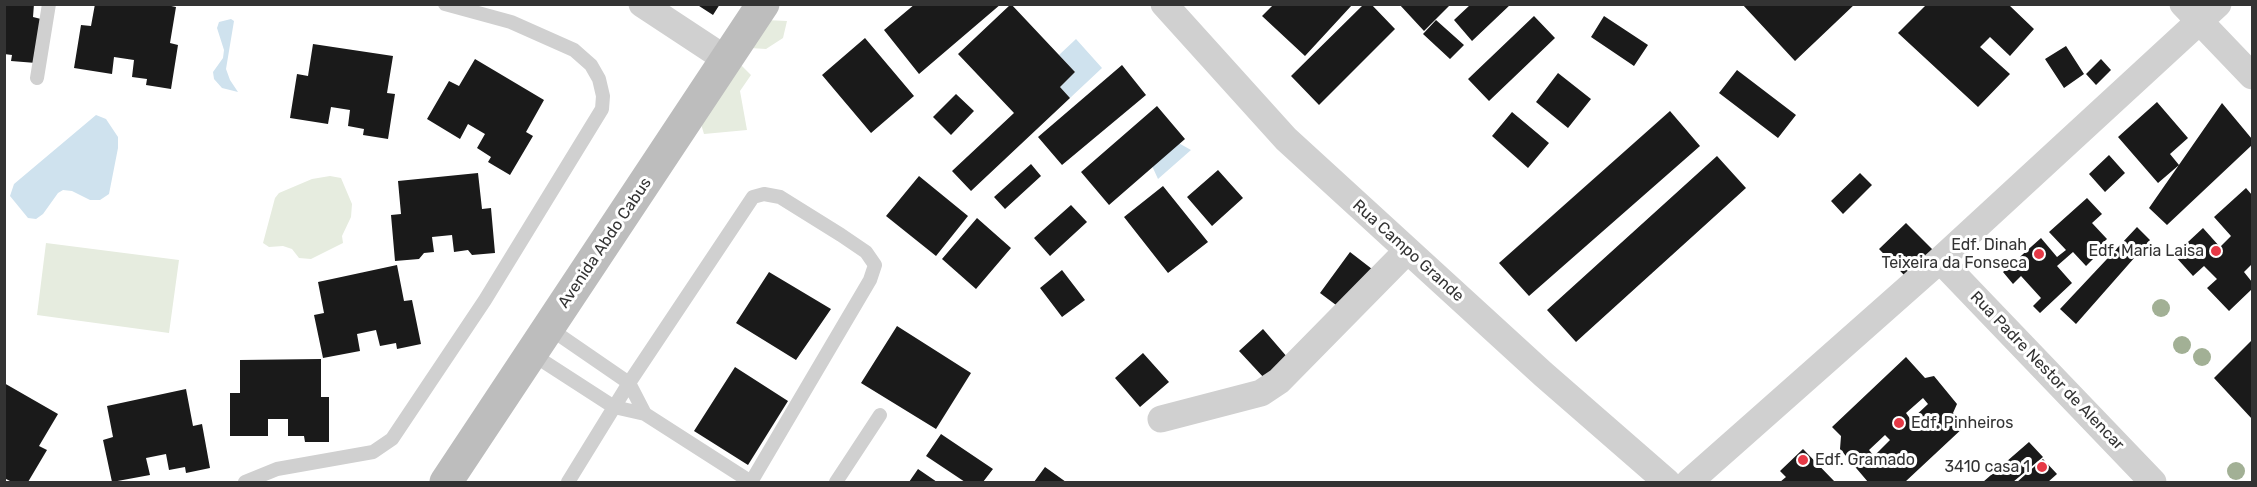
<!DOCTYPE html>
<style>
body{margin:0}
#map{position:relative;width:2257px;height:487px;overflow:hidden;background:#fff;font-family:Rubik,sans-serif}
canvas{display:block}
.frame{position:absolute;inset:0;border:6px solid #333;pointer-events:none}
</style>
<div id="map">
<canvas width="2257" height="487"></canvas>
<div class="frame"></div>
</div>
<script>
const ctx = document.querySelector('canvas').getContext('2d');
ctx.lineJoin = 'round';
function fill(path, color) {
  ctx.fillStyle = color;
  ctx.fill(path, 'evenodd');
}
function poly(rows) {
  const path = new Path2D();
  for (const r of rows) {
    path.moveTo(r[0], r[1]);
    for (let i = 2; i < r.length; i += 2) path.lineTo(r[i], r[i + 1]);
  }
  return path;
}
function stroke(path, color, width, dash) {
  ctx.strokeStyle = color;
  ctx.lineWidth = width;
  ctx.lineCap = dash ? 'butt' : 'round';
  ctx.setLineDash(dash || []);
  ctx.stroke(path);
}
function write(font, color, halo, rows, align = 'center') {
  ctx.font = font + ' Rubik,sans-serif';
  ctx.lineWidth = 6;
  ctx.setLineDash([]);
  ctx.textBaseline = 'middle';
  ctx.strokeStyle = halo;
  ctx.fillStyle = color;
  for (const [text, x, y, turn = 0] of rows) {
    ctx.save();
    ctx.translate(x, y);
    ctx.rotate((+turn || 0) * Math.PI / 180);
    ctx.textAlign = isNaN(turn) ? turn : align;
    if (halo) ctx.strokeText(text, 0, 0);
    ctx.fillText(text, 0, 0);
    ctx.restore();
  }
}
fill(poly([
 [766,20,787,21,783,38,766,49,750,48],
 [737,61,751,75,740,91,747,130,704,134,693,98],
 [330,176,341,178,352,204,351,217,342,236,343,243,311,259,299,258,292,249,283,246,269,247,263,243,275,198,279,193,312,179],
 [46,243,179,260,169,333,37,315]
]), '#e6ecdf');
fill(poly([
 [231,19,234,21,226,69,230,80,238,92,222,88,214,79,213,72,223,58,224,50,217,28,219,22],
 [1076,39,1102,68,1070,98,1060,87,1075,72,1059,55],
 [96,115,106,119,118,137,118,148,109,194,100,200,90,200,72,191,63,190,58,193,43,214,36,219,28,218,10,196,14,184],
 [1175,141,1191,150,1158,179,1148,157]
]), '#cfe2ee');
fill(poly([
 [4,4,34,4,33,17,41,19,36,63,11,61,12,55,4,54],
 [95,4,162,4,176,7,170,43,178,45,171,89,146,85,147,79,132,77,134,60,114,57,112,74,74,68,81,25,91,26],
 [696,4,720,4,713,15],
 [915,4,1001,4,919,74,884,30],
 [1011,4,1075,72,1060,87,1070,98,971,191,952,171,1014,113,958,54],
 [1364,4,1371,4,1395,29,1319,105,1291,76],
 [1399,4,1451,4,1424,31],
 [1471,4,1511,4,1472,41,1454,20],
 [1742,4,1855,4,1795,61],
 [1273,5,1352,5,1305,56,1262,16],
 [1926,5,2009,5,2034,29,2010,56,1990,37,1980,47,2010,74,1978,107,1898,33],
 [1534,16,1555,38,1489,101,1468,79],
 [1604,16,1648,45,1634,66,1591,37],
 [1436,20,1464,45,1450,59,1423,34],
 [865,38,914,96,871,133,822,75],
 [313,44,393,56,387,93,395,94,388,139,363,135,364,129,348,126,350,110,331,107,328,124,290,118,297,74,308,76],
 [2066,46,2084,74,2064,88,2045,59],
 [475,59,544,100,526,132,533,136,510,175,488,162,491,157,477,148,485,134,468,124,460,139,427,119,449,81,459,86],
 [2101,59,2111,70,2096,85,2086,74],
 [1122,65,1146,95,1062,165,1038,137],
 [1737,70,1796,115,1778,138,1719,93],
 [1558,73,1591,99,1568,128,1536,102],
 [956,94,974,111,951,135,933,117],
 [2157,102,2188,138,2170,154,2179,165,2158,183,2118,137],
 [2222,103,2252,139,2252,145,2167,225,2149,208],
 [1157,106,1185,139,1109,205,1081,172],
 [1670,111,1700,146,1529,296,1499,263],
 [1512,112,1549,143,1528,168,1492,136],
 [2109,155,2125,173,2105,192,2089,174],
 [1717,156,1746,188,1576,342,1547,310],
 [1031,164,1041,176,1005,209,994,197],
 [1218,170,1243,198,1212,226,1187,197],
 [478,173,482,209,491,208,495,253,472,255,468,250,454,252,452,235,432,237,434,252,424,253,419,259,395,261,391,215,401,214,398,181],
 [1860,173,1872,185,1843,214,1831,201],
 [919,176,968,216,936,256,886,216],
 [1163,186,1208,242,1168,273,1124,217],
 [2246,188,2252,195,2252,264,2244,272,2252,282,2252,289,2229,311,2207,288,2217,279,2204,266,2193,276,2174,255,2203,228,2220,247,2231,236,2214,217],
 [2087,198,2102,214,2092,223,2107,239,2093,252,2096,256,2086,266,2073,252,2057,266,2072,283,2040,313,2033,306,2041,298,2021,276,2013,284,2003,272,2041,238,2057,257,2066,250,2049,232],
 [1071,205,1087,222,1050,256,1034,238],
 [977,218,1011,248,976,289,942,259],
 [1906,223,1933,250,1905,276,1879,249],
 [2137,227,2150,240,2076,324,2060,309],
 [1350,252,1372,269,1344,311,1320,293],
 [397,265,404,301,412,300,421,344,397,349,396,343,380,346,376,330,357,334,360,351,323,358,314,315,324,313,318,282],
 [1062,270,1085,300,1062,317,1040,288],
 [769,272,831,309,796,360,736,323],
 [897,326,971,373,936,429,861,383],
 [1263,329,1288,358,1265,379,1239,351],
 [2252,340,2252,419,2214,378],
 [1143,353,1169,382,1140,407,1115,378],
 [1906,357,1925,378,1934,376,1957,404,1953,413,1965,426,1905,482,1868,482,1840,449,1841,436,1832,427],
 [1923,398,1928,404,1911,420,1906,413],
 [1885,435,1890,440,1874,456,1869,450],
 [321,359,321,397,329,397,329,442,305,442,304,436,288,436,288,419,268,419,268,436,230,436,230,393,240,393,240,360],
 [735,367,788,401,748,465,694,431],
 [4,383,58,414,39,446,47,450,28,482,12,482,4,478],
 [186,389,193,426,202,424,210,468,186,473,185,467,169,470,166,454,146,458,150,475,112,482,103,440,113,437,107,406],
 [941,434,993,469,983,482,965,482,926,456],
 [2029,442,2043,457,2013,482,1983,482],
 [1803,449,1835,482,1780,482,1786,477,1780,471],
 [2043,459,2057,474,2048,482,2017,482],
 [1045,467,1066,482,1034,482],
 [918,469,937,482,909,482]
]), '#1a1a1a');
stroke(poly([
 [37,78,49,4],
 [549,328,629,383,645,414],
 [532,354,614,407,645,414,751,482],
 [245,482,277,469,373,452,392,439,485,300,602,109,603,96,599,79,591,65,574,50,511,22,445,4],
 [568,482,629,383,753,197,764,194,780,197,841,235,866,252,875,265,870,280,751,482],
 [836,482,880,415]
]), '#d0d0d0', 14);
stroke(poly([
 [642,4,727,60],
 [1164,4,1286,139,1543,374,1667,482],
 [2183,4,2252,76],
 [1940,260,2153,482],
 [1161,419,1261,393,1279,381,1407,251],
 [1689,482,1940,260,2218,4]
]), '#d0d0d0', 27);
stroke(poly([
 [446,482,763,4]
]), '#bdbdbd', 33);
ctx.fillStyle = '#a2b095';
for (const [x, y] of [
 [2161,308],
 [2182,345],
 [2202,357],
 [2236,471]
]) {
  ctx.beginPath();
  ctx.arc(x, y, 9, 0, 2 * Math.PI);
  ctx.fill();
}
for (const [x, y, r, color] of [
 [2216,251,6,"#e63946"],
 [2039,254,6,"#e63946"],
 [1899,423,6,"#e63946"],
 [1803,460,6,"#e63946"],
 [2042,467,6,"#e63946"]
]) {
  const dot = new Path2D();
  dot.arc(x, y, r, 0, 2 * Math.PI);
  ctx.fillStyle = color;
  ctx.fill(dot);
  stroke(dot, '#fff', 2);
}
write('16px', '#333', '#fff', [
 ["Avenida Abdo Cabus",605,243,-56],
 ["Rua Campo Grande",1408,251,42],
 ["Rua Padre Nestor de Alencar",2047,371,46]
]);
write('16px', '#333', '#fff', [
 ["Edf. Dinah",2027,245],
 ["Teixeira da Fonseca",2027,263],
 ["Edf. Maria Laisa",2204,251],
 ["Edf. Pinheiros",1911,423,"left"],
 ["Edf. Gramado",1815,460,"left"],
 ["3410 casa 1",2030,467]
], 'right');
</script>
